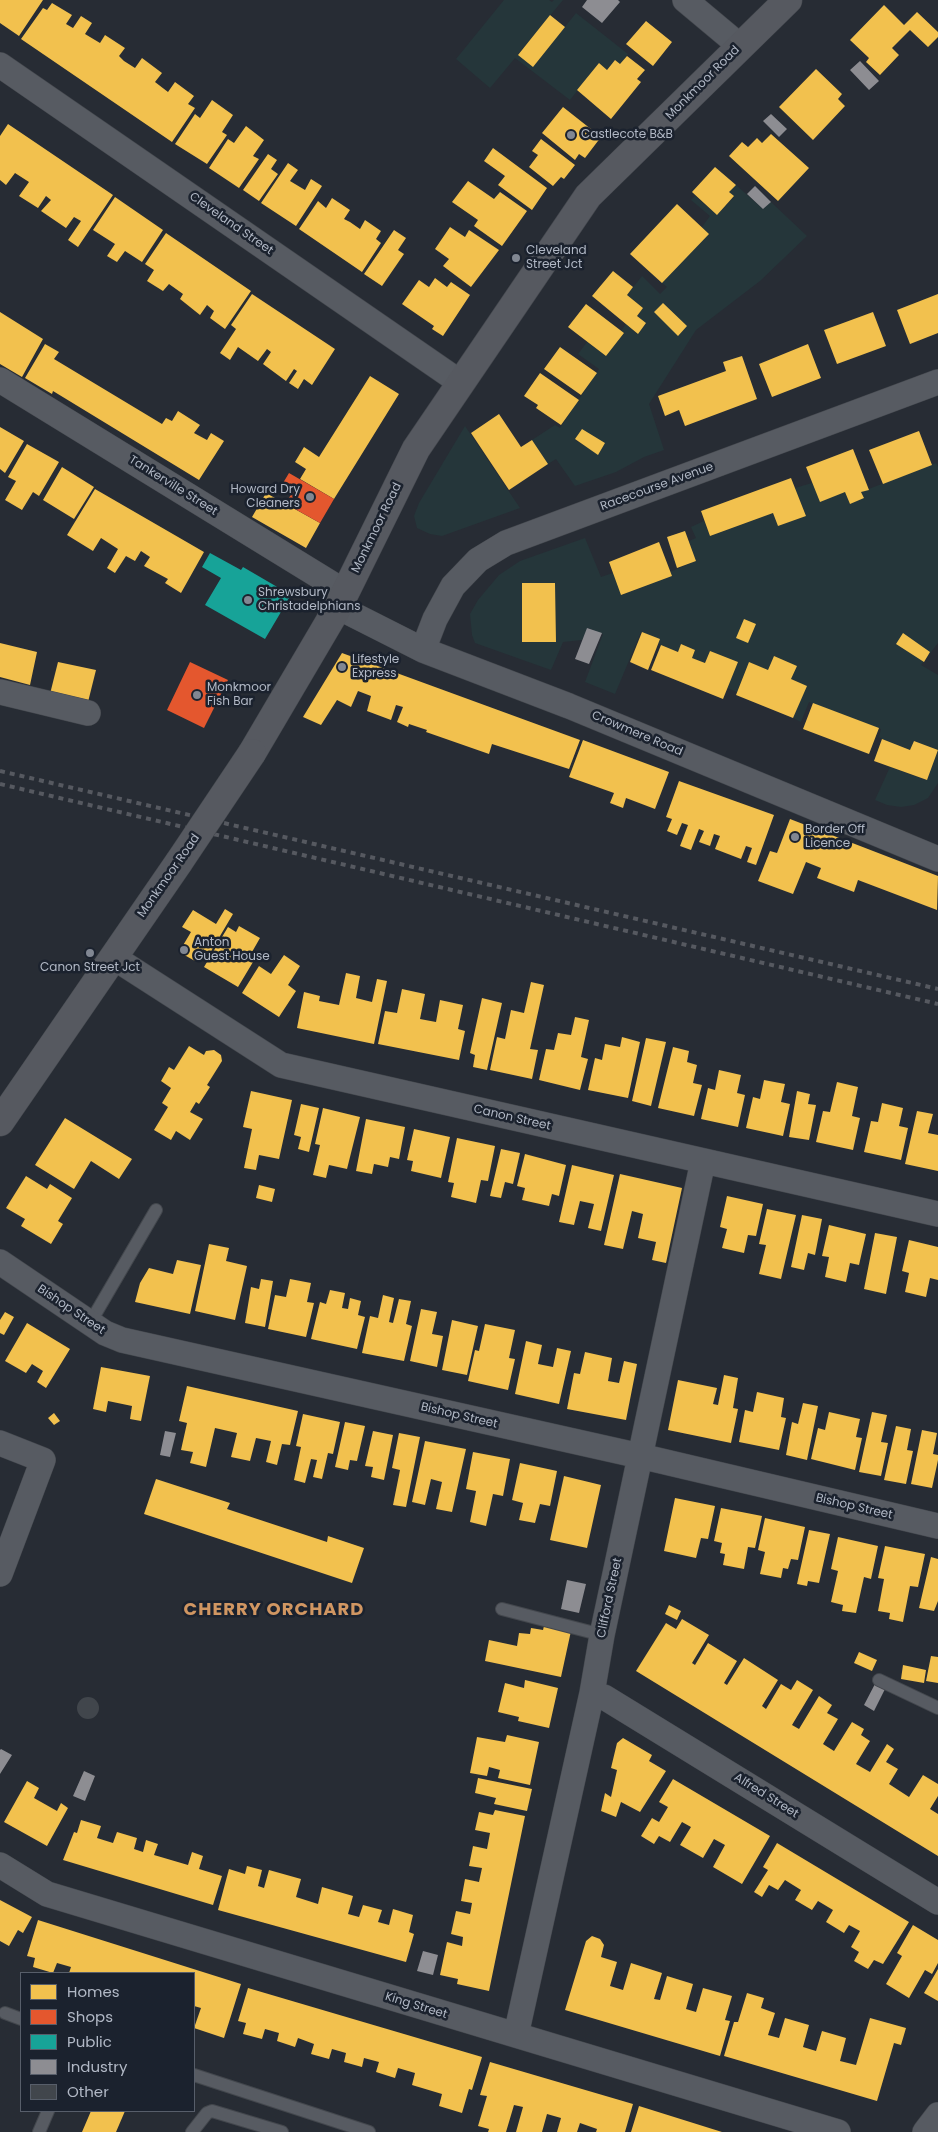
<!DOCTYPE html>
<style>
body{margin:0}
#map{position:relative;width:938px;height:2132px;overflow:hidden;background:#272c34;font-family:Poppins,sans-serif}
canvas{display:block}
.legend{position:absolute;left:20px;top:1972px;width:175px;height:140px;box-sizing:border-box;background:#1b222e;border:1px solid #575e6a;margin:0;padding:6px 9px;list-style:none;font-size:15px;color:#b1b8c5}
.legend li{display:flex;align-items:center;gap:10px;height:25px}
.legend b{width:25px;border:1px solid #575e6a}
</style>
<div id="map">
<canvas width="938" height="2132"></canvas>
<ul class="legend">
<li><b style="height:14px;background:#f2c14e"></b>Homes</li>
<li><b style="height:14px;background:#e4572e"></b>Shops</li>
<li><b style="height:14px;background:#17a398"></b>Public</li>
<li><b style="height:14px;background:#8d8d92"></b>Industry</li>
<li><b style="height:14px;background:#41464c"></b>Other</li>
</ul>
</div>
<script>
const ctx = document.querySelector('canvas').getContext('2d');
ctx.lineJoin = 'round';
function fill(path, color) {
  ctx.fillStyle = color;
  ctx.fill(path, 'evenodd');
}
function poly(rows) {
  const path = new Path2D();
  for (const r of rows) {
    if (r.length === 3) {
      path.moveTo(r[0] + r[2], r[1]);
      path.arc(r[0], r[1], r[2], 0, 2 * Math.PI);
      continue;
    }
    path.moveTo(r[0], r[1]);
    for (let i = 2; i < r.length; i += 2) path.lineTo(r[i], r[i + 1]);
  }
  return path;
}
function stroke(path, color, width, dash) {
  ctx.strokeStyle = color;
  ctx.lineWidth = width;
  ctx.lineCap = dash ? 'butt' : 'round';
  ctx.setLineDash(dash || []);
  ctx.stroke(path);
}
function write(font, color, halo, rows, align = 'center') {
  ctx.font = font + ' Poppins,sans-serif';
  ctx.lineWidth = 5;
  ctx.setLineDash([]);
  ctx.textBaseline = 'middle';
  ctx.strokeStyle = halo;
  ctx.fillStyle = color;
  for (const [text, x, y, turn = 0] of rows) {
    ctx.save();
    ctx.translate(x, y);
    ctx.rotate((+turn || 0) * Math.PI / 180);
    ctx.textAlign = isNaN(turn) ? turn : align;
    if (halo) ctx.strokeText(text, 0, 0);
    ctx.fillText(text, 0, 0);
    ctx.restore();
  }
}
fill(poly([
 [504,0,549,0,552,2,554,0,563,0,518,54,533,67,576,13,628,54,620,64,615,60,607,70,599,63,570,100,515,58,490,88,456,59],
 [736,185,763,209,771,202,807,236,760,281,696,330,649,404,664,450,644,457,616,472,575,486,556,459,548,464,532,440,555,425,560,428,599,369,578,354,587,342,606,356,624,333,621,331,626,324,637,334,646,324,637,316,643,308,627,295,642,276,660,294,667,287,662,283,708,234,702,227,710,216,691,200,695,196,717,215,734,197,729,192],
 [582,429,605,443,598,454,575,440],
 [465,426,520,508,442,536,430,534,417,528,414,516,419,503],
 [936,463,938,467,938,643,921,665,938,675,938,783,928,798,914,805,901,807,887,805,875,800,890,767,926,780,938,750,914,741,910,750,882,739,879,737,881,729,809,702,801,722,793,718,806,686,791,679,796,666,774,656,768,670,749,662,737,692,727,688,738,662,710,651,705,663,692,658,695,650,681,644,678,652,658,644,660,639,641,632,615,694,585,682,603,634,588,628,582,640,563,642,551,670,475,643,472,635,470,614,478,600,499,575,520,561,585,538,601,577,613,573,622,595,671,576,670,572,696,561,689,541,696,538,691,527,704,521,710,536,773,513,778,526,806,516,795,488,812,483,845,492,850,504,863,498,861,492],
 [522,583,555,583,556,642,522,642]
]), '#25363a');
fill(poly([
 [0,0,43,0,19,36,0,23],
 [52,3,72,15,66,24,73,28,81,16,92,23,85,34,100,43,105,35,125,48,119,56,124,61,135,68,142,58,162,73,155,82,168,92,175,82,194,96,188,104,195,108,172,142,21,39,43,8,47,10],
 [884,5,904,25,917,12,938,32,938,37,928,47,910,30,892,48,899,55,880,75,866,62,869,58,850,40],
 [550,15,565,27,533,67,518,55],
 [646,21,672,42,653,66,626,44],
 [627,56,645,70,637,79,641,82,611,119,577,90,599,63,607,70,615,60,620,64],
 [816,69,842,94,838,99,845,106,813,140,779,107],
 [212,100,233,115,222,132,227,135,207,164,175,144,195,114,200,118],
 [563,107,601,137,585,158,579,154,575,160,542,133],
 [8,124,113,195,78,247,68,240,81,221,74,217,66,228,41,211,51,200,46,196,38,208,19,196,29,182,15,173,6,185,0,180,0,136],
 [246,126,264,140,253,156,259,159,239,188,209,168,228,139,234,143],
 [771,134,809,168,778,201,729,156,742,142,748,147,757,138,762,143],
 [541,139,575,165,564,179,561,177,553,186,529,167,538,155,532,151],
 [493,148,547,188,532,210,498,185,505,176,484,161],
 [268,154,277,160,271,169,278,174,259,201,243,190],
 [288,163,298,170,290,181,305,190,311,179,322,186,296,226,261,203],
 [715,167,736,185,729,192,734,196,717,215,692,192],
 [468,181,494,199,500,192,527,211,502,246,474,226,478,220,452,202],
 [115,197,163,230,142,262,125,251,117,262,107,256,115,244,93,230],
 [332,198,350,210,344,219,350,222,360,229,365,220,381,231,376,239,381,243,362,272,299,229,318,201,326,208],
 [677,204,709,234,662,283,630,254],
 [450,227,465,237,469,230,499,250,471,287,443,266,449,259,435,249],
 [394,230,406,238,398,250,404,254,382,286,364,274],
 [166,233,251,291,225,329,210,318,214,311,207,305,200,315,180,299,183,294,169,284,163,291,147,281,154,270,145,264],
 [613,271,633,287,627,295,643,308,637,316,646,323,638,334,592,296],
 [435,278,447,287,451,282,470,295,443,336,432,329,434,326,402,304,419,280,429,287],
 [252,294,335,349,312,385,304,379,298,389,289,383,297,371,294,369,286,381,263,364,271,352,267,349,258,361,238,347,230,360,220,353,236,329,231,325],
 [938,294,938,333,910,344,897,310],
 [663,303,687,326,678,336,654,312],
 [586,304,624,333,606,356,568,327],
 [0,312,43,339,22,377,0,364],
 [873,312,886,346,837,364,824,330],
 [45,344,59,352,54,359,162,424,166,418,172,421,178,411,200,425,194,433,207,440,211,433,224,441,199,480,53,391,52,394,25,378],
 [808,344,821,378,772,397,759,364],
 [560,347,597,373,581,395,544,369],
 [742,356,757,399,685,426,679,410,665,416,658,396,726,371,723,362],
 [540,373,579,400,561,425,536,408,538,405,524,396],
 [370,376,399,394,334,499,300,479,306,469,295,462,304,447,319,457],
 [499,414,521,447,532,440,548,464,509,490,471,433],
 [0,427,24,441,5,473,0,469],
 [582,429,605,443,598,455,575,439],
 [919,431,932,465,883,484,869,450],
 [27,444,59,462,39,496,33,492,22,510,5,500,16,481,8,477],
 [853,449,869,490,861,492,864,498,850,504,845,492,820,502,806,467],
 [62,467,94,487,74,519,43,500],
 [791,478,806,516,778,526,773,513,710,536,701,511],
 [95,489,204,552,181,593,165,583,168,579,144,566,150,557,141,551,135,561,126,556,115,573,107,568,118,549,101,538,93,551,67,535],
 [266,493,320,523,306,548,252,517],
 [685,531,696,561,677,568,667,537],
 [659,542,672,576,621,595,609,562],
 [522,583,555,583,556,642,522,642],
 [744,619,756,624,748,643,736,638],
 [642,632,660,639,648,670,630,662],
 [903,633,930,652,924,662,896,644],
 [0,643,37,652,30,685,0,677],
 [681,644,695,650,692,658,705,663,710,651,738,662,723,699,651,670,661,645,678,652],
 [342,653,580,740,569,769,492,744,489,754,426,732,427,730,409,724,408,727,397,722,403,707,396,705,391,720,367,711,371,696,358,691,351,707,337,700,321,725,303,717],
 [774,656,797,666,791,679,807,686,793,718,736,695,749,662,768,670],
 [58,662,96,670,88,702,50,694],
 [813,703,879,728,869,754,803,729],
 [882,739,910,750,914,741,938,750,927,780,874,761],
 [583,740,669,772,655,809,626,798,623,808,610,803,614,793,569,777],
 [679,781,774,815,756,865,747,862,752,848,746,846,741,859,715,849,720,836,714,834,710,846,699,842,704,831,699,829,691,850,680,846,688,825,682,823,677,835,667,831,672,819,666,817],
 [790,819,938,876,937,910,858,880,854,892,817,878,821,868,806,862,793,894,758,881,770,851,777,853],
 [225,909,233,914,210,953,203,949,195,961,179,952,191,932,182,927,193,910,216,924],
 [239,926,260,938,248,959,253,962,238,987,204,967,228,927,236,932],
 [284,955,300,966,288,985,296,991,279,1017,242,993,259,966,271,974],
 [346,973,360,976,356,998,372,1002,377,979,387,981,374,1044,297,1028,304,992,320,996,319,1001,339,1005],
 [531,982,544,985,530,1049,538,1050,532,1079,490,1070,497,1037,505,1039,511,1010,524,1013],
 [402,989,425,994,420,1019,436,1022,440,1000,463,1005,458,1029,465,1031,459,1060,378,1044,385,1011,397,1013],
 [482,998,502,1003,487,1070,473,1067,475,1055,470,1053],
 [575,1017,589,1020,581,1057,588,1059,580,1090,539,1080,546,1049,554,1050,558,1033,571,1035],
 [622,1037,640,1042,628,1098,588,1090,595,1058,602,1060,605,1044,620,1047],
 [646,1038,666,1042,651,1106,632,1101],
 [189,1046,204,1055,206,1051,214,1050,221,1055,222,1061,207,1085,210,1087,199,1104,196,1102,190,1112,203,1119,190,1140,176,1131,171,1140,154,1130,168,1107,162,1103,171,1088,161,1081,169,1067,174,1070],
 [673,1047,689,1051,687,1062,697,1065,693,1083,702,1085,694,1116,658,1108],
 [719,1070,741,1075,737,1093,745,1095,738,1127,701,1119,708,1088,715,1090],
 [764,1080,785,1084,781,1102,790,1104,783,1136,746,1128,753,1097,760,1099],
 [837,1082,858,1087,852,1116,860,1118,853,1150,816,1142,823,1111,830,1112],
 [251,1091,292,1100,279,1159,259,1155,256,1170,244,1168,252,1129,243,1127],
 [797,1091,810,1094,808,1104,816,1105,809,1140,789,1137],
 [882,1103,903,1108,899,1126,908,1128,901,1160,864,1152,871,1121,878,1122],
 [301,1104,319,1108,309,1152,298,1149,301,1137,294,1135],
 [323,1108,360,1117,347,1169,329,1165,326,1178,313,1175,320,1145,315,1144],
 [917,1111,933,1114,928,1133,938,1135,938,1171,905,1164],
 [65,1118,132,1159,119,1179,91,1161,74,1189,35,1165],
 [366,1119,405,1127,399,1159,390,1157,388,1167,374,1164,372,1174,356,1171],
 [414,1129,450,1137,441,1178,411,1171,413,1161,407,1160],
 [457,1138,495,1146,488,1181,481,1180,476,1203,451,1197,454,1183,448,1182],
 [501,1149,520,1153,513,1184,505,1182,501,1198,490,1196],
 [525,1154,566,1165,559,1196,552,1194,549,1206,522,1200,525,1188,517,1186],
 [572,1165,614,1175,601,1231,588,1228,594,1204,580,1201,574,1225,559,1222],
 [620,1174,682,1188,666,1263,652,1260,656,1242,638,1238,643,1214,632,1211,623,1249,604,1245],
 [26,1176,47,1189,50,1184,72,1198,58,1221,63,1224,51,1244,21,1226,25,1219,6,1208],
 [259,1185,275,1189,272,1202,256,1198],
 [727,1196,763,1204,756,1236,748,1235,744,1253,722,1248,727,1229,720,1227],
 [767,1209,796,1215,781,1279,759,1274,766,1245,759,1244],
 [802,1215,822,1219,815,1255,808,1253,804,1270,791,1267],
 [829,1225,866,1234,859,1265,850,1263,846,1282,825,1277,829,1257,822,1256],
 [875,1233,897,1237,886,1294,864,1289],
 [909,1240,938,1247,938,1280,930,1278,926,1297,905,1292,909,1273,902,1271],
 [209,1244,229,1248,226,1261,247,1266,235,1320,195,1311],
 [177,1260,201,1265,190,1314,135,1302,140,1283,149,1268,173,1274],
 [261,1279,273,1281,265,1327,245,1323,251,1287,259,1289],
 [290,1279,311,1283,307,1302,314,1303,306,1337,268,1329,275,1295,286,1297],
 [330,1290,345,1293,342,1308,348,1309,350,1298,361,1301,358,1315,365,1317,357,1349,311,1339,320,1302,326,1304],
 [383,1295,394,1298,389,1322,393,1323,399,1299,411,1301,406,1324,412,1326,404,1361,362,1353,370,1316,378,1318],
 [421,1309,437,1312,432,1334,443,1336,437,1367,410,1361],
 [5,1312,14,1317,4,1335,0,1333,0,1320],
 [452,1320,478,1326,467,1375,442,1370],
 [27,1323,70,1349,46,1388,37,1382,43,1371,32,1364,26,1373,5,1361],
 [485,1324,515,1330,509,1358,515,1359,508,1390,468,1381,475,1350,479,1351],
 [526,1341,542,1345,538,1364,553,1367,557,1348,571,1351,559,1404,515,1394],
 [585,1352,612,1358,608,1381,619,1383,624,1361,637,1364,626,1420,567,1409,574,1373,580,1374],
 [101,1367,150,1376,141,1421,130,1419,132,1406,108,1401,106,1412,93,1409],
 [724,1375,738,1378,733,1408,738,1409,731,1443,668,1430,678,1380,717,1388,713,1404,718,1405],
 [187,1386,298,1411,290,1445,282,1444,277,1465,266,1462,271,1441,256,1438,250,1461,231,1457,237,1433,215,1428,206,1467,190,1463,193,1452,181,1450,187,1423,179,1421],
 [757,1392,784,1398,781,1417,786,1418,779,1450,739,1442,745,1410,753,1412],
 [803,1403,818,1406,807,1460,786,1455,792,1422,798,1424],
 [829,1412,860,1419,856,1437,862,1438,855,1470,811,1459,818,1428,825,1430],
 [872,1412,887,1415,881,1442,888,1443,881,1476,859,1472],
 [54,1413,60,1421,54,1425,48,1418],
 [303,1414,340,1422,333,1454,328,1453,322,1479,313,1477,317,1460,311,1459,305,1483,294,1480,301,1447,296,1446],
 [345,1422,365,1426,357,1461,350,1460,348,1470,335,1467],
 [896,1426,911,1429,907,1450,913,1451,906,1484,884,1480],
 [922,1430,937,1433,933,1454,938,1455,938,1460,932,1488,911,1484],
 [373,1431,393,1435,384,1480,371,1477,373,1467,365,1466],
 [399,1433,420,1437,406,1507,393,1505,400,1470,392,1468],
 [425,1441,466,1449,452,1512,436,1509,442,1482,431,1479,425,1505,412,1502],
 [473,1452,510,1459,503,1496,493,1494,486,1526,470,1522,476,1491,466,1489],
 [520,1463,557,1471,550,1506,540,1504,535,1523,519,1520,523,1503,512,1500],
 [564,1476,601,1485,587,1548,550,1540],
 [156,1479,230,1503,227,1509,327,1542,328,1536,364,1548,352,1583,144,1514],
 [675,1498,715,1506,708,1539,701,1538,696,1558,664,1551],
 [721,1508,762,1516,755,1548,748,1547,744,1569,723,1565,725,1554,720,1553,722,1543,714,1541],
 [765,1518,805,1527,798,1560,791,1559,788,1569,783,1568,781,1578,760,1574,765,1552,758,1550],
 [809,1530,830,1534,819,1583,808,1581,807,1586,797,1584],
 [838,1537,878,1546,871,1579,864,1577,856,1613,842,1611,843,1605,831,1602,838,1571,831,1569],
 [885,1546,925,1554,918,1587,910,1586,903,1622,889,1619,890,1613,878,1611,884,1579,878,1578],
 [931,1557,938,1559,938,1601,934,1611,919,1608],
 [669,1605,681,1611,677,1620,665,1614],
 [682,1619,709,1635,692,1663,695,1665,708,1643,737,1661,724,1683,727,1685,744,1658,778,1680,762,1706,766,1709,781,1684,791,1690,797,1680,813,1690,792,1725,799,1729,819,1696,832,1705,827,1713,838,1719,823,1744,834,1751,852,1722,864,1729,861,1735,870,1741,856,1764,870,1772,887,1744,894,1749,886,1762,898,1769,889,1784,909,1797,923,1775,938,1784,938,1796,930,1809,938,1814,938,1856,636,1671,666,1623,676,1629],
 [544,1626,571,1631,561,1677,485,1661,489,1640,517,1646,519,1633,530,1634,531,1628,543,1630],
 [859,1652,877,1660,872,1671,854,1663],
 [931,1656,938,1657,938,1683,926,1681],
 [903,1665,926,1670,924,1683,901,1679],
 [525,1680,558,1688,549,1728,518,1721,519,1717,498,1712,505,1683,524,1688],
 [507,1735,539,1742,530,1785,498,1778,500,1770,489,1767,487,1776,470,1773,477,1737,505,1742],
 [623,1738,652,1755,649,1761,666,1771,640,1812,621,1802,616,1817,601,1811,605,1793,611,1797,617,1770,611,1768,617,1743],
 [478,1778,532,1789,527,1811,494,1804,496,1798,475,1793],
 [673,1779,770,1836,742,1884,713,1867,725,1845,714,1839,703,1858,680,1845,691,1827,682,1822,670,1842,659,1836,654,1844,641,1836,652,1818,659,1822,668,1807,659,1802],
 [27,1781,39,1788,34,1798,57,1811,61,1803,68,1808,47,1846,4,1822],
 [495,1810,525,1816,489,1991,457,1984,458,1979,440,1975,447,1942,462,1946,463,1937,451,1934,456,1911,470,1914,472,1903,461,1901,465,1879,479,1882,482,1868,469,1866,473,1846,487,1849,490,1833,475,1830,479,1812,493,1815],
 [81,1820,101,1826,97,1838,113,1843,117,1832,137,1838,134,1849,143,1852,146,1840,158,1844,154,1855,188,1865,192,1852,203,1856,199,1869,222,1876,213,1905,63,1860,74,1832,77,1833],
 [777,1843,909,1922,883,1964,874,1960,868,1969,854,1961,859,1952,851,1947,860,1931,849,1925,844,1933,826,1922,833,1910,818,1901,812,1910,795,1900,801,1890,785,1880,778,1890,769,1885,762,1897,754,1892,768,1870,763,1867],
 [247,1866,262,1870,258,1886,264,1888,269,1870,301,1879,296,1897,318,1904,322,1887,353,1896,348,1914,359,1917,363,1905,382,1910,378,1922,389,1925,393,1909,413,1915,409,1932,414,1934,406,1962,218,1910,229,1869,245,1874],
 [0,1900,32,1917,23,1933,18,1930,9,1946,0,1941],
 [38,1920,241,1984,224,2038,194,2028,201,2008,194,2006,194,1973,69,1973,71,1967,57,1963,53,1973,33,1967,35,1958,27,1956],
 [913,1925,938,1940,938,1963,932,1974,925,1970,909,1998,886,1984,902,1956,897,1953],
 [592,1936,600,1939,604,1945,601,1957,617,1962,610,1986,623,1990,631,1963,662,1973,654,1999,660,2000,667,1976,693,1984,686,2009,696,2012,703,1988,732,1996,725,2020,730,2021,720,2056,565,2010,586,1941],
 [938,1969,938,2001,924,1993],
 [248,1988,482,2057,472,2090,469,2089,462,2113,439,2106,442,2094,412,2085,415,2073,398,2068,395,2078,376,2072,379,2062,364,2058,362,2067,344,2062,346,2053,332,2049,329,2059,311,2054,314,2044,298,2038,295,2047,277,2041,279,2033,265,2029,262,2039,243,2034,246,2023,238,2021],
 [747,1993,764,1998,761,2008,775,2013,768,2035,779,2038,785,2018,809,2025,803,2047,816,2051,822,2031,846,2038,840,2061,856,2065,870,2018,906,2028,901,2045,894,2043,877,2101,724,2056,734,2022,738,2022],
 [490,2062,633,2104,625,2132,596,2132,597,2129,580,2123,577,2132,557,2132,561,2118,547,2114,542,2132,516,2132,523,2107,514,2105,506,2132,488,2132,489,2129,478,2126,487,2096,480,2095],
 [639,2106,722,2132,631,2132],
 [91,2111,125,2111,116,2132,82,2132]
]), '#f2c14e');
fill(poly([
 [289,473,334,499,320,523,286,504,291,494,280,488],
 [190,662,228,680,204,728,167,710]
]), '#e4572e');
fill(poly([
 [210,553,241,570,243,567,291,595,265,639,205,605,221,578,202,567]
]), '#17a398');
fill(poly([
 [587,0,618,0,620,2,602,23,582,7],
 [860,61,879,81,869,90,850,70],
 [771,114,787,129,779,137,763,121],
 [755,186,771,202,763,209,747,194],
 [587,628,602,633,589,664,575,659],
 [165,1431,176,1433,170,1457,160,1455],
 [567,1580,586,1584,579,1613,561,1609],
 [876,1682,886,1687,874,1711,864,1705],
 [1,1749,12,1755,0,1774,0,1750],
 [84,1771,95,1776,85,1801,73,1796],
 [423,1951,438,1955,433,1975,417,1971]
]), '#8d8d92');
fill(poly([
 [88,1708,11]
]), '#41464c');
const lane = poly([
 [90,1323,156,1210],
 [502,1609,602,1635],
 [879,1680,938,1708],
 [5,2013,21,2019],
 [194,2075,369,2132],
 [39,2132,48,2111],
 [192,2132,207,2113,212,2111,282,2132]
]);
const street = poly([
 [685,0,740,46],
 [0,65,461,383],
 [0,380,345,592],
 [338,607,423,650,569,706,938,859],
 [423,650,435,619,453,586,478,560,506,543,938,382],
 [0,692,88,713],
 [113,957,281,1065,938,1214],
 [0,1262,105,1333,122,1340,640,1456,938,1526],
 [0,1443,43,1460,0,1574],
 [592,1693,604,1697,938,1902],
 [0,1865,47,1894,838,2132],
 [516,2035,592,1693,602,1635,703,1161],
 [925,2132,938,2115]
]);
const secondary = poly([
 [252,753,338,607,416,449,588,196,788,0],
 [0,1122,179,862]
]);
stroke(lane, '#43474d', 14);
stroke(street, '#43474d', 26);
stroke(secondary, '#43474d', 29);
stroke(lane, '#575b62', 12);
stroke(street, '#575b62', 25);
stroke(secondary, '#565960', 28);
stroke(poly([
 [0,771,938,989],
 [0,784,938,1004]
]), '#565960', 4, [5, 5]);
const secondaryBridge = poly([
 [179,862,252,753]
]);
stroke(secondaryBridge, '#43474d', 29, []);
stroke(secondaryBridge, '#565960', 28);
for (const [x, y, r, color] of [
 [571,135,5,"#818792"],
 [516,258,5,"#818792"],
 [310,497,5,"#818792"],
 [248,600,5,"#818792"],
 [342,667,5,"#818792"],
 [197,695,5,"#818792"],
 [795,837,5,"#818792"],
 [184,950,5,"#818792"],
 [90,953,5,"#818792"]
]) {
  const dot = new Path2D();
  dot.arc(x, y, r, 0, 2 * Math.PI);
  ctx.fillStyle = color;
  ctx.fill(dot);
  stroke(dot, '#1b222e', 2);
}
write('12px', '#b1b8c5', '#1b222e', [
 ["Monkmoor Road",703,83,-45],
 ["Cleveland Street",231,224,35],
 ["Tankerville Street",173,486,32],
 ["Racecourse Avenue",657,487,-20],
 ["Monkmoor Road",377,528,-64],
 ["Crowmere Road",637,734,23],
 ["Monkmoor Road",169,876,-55],
 ["Canon Street",512,1118,13],
 ["Bishop Street",71,1310,34],
 ["Bishop Street",459,1416,13],
 ["Bishop Street",854,1507,13],
 ["Clifford Street",610,1598,-78],
 ["Alfred Street",766,1796,32],
 ["King Street",416,2006,17]
]);
write('12px', '#b1b8c5', '#1b222e', [
 ["Castlecote B&B",581,135],
 ["Cleveland",526,251],
 ["Street Jct",526,265],
 ["Howard Dry",300,490,"right"],
 ["Cleaners",300,504,"right"],
 ["Shrewsbury",258,593],
 ["Christadelphians",258,607],
 ["Lifestyle",352,660],
 ["Express",352,674],
 ["Monkmoor",207,688],
 ["Fish Bar",207,702],
 ["Border Off",805,830],
 ["Licence",805,844],
 ["Anton",194,943],
 ["Guest House",194,957],
 ["Canon Street Jct",90,968,"center"]
], 'left');
ctx.letterSpacing = '1px';
write('bold 18px', '#d09662', '#1b222e', [
 ["CHERRY ORCHARD",274,1610]
]);
ctx.letterSpacing = '0px';
</script>
